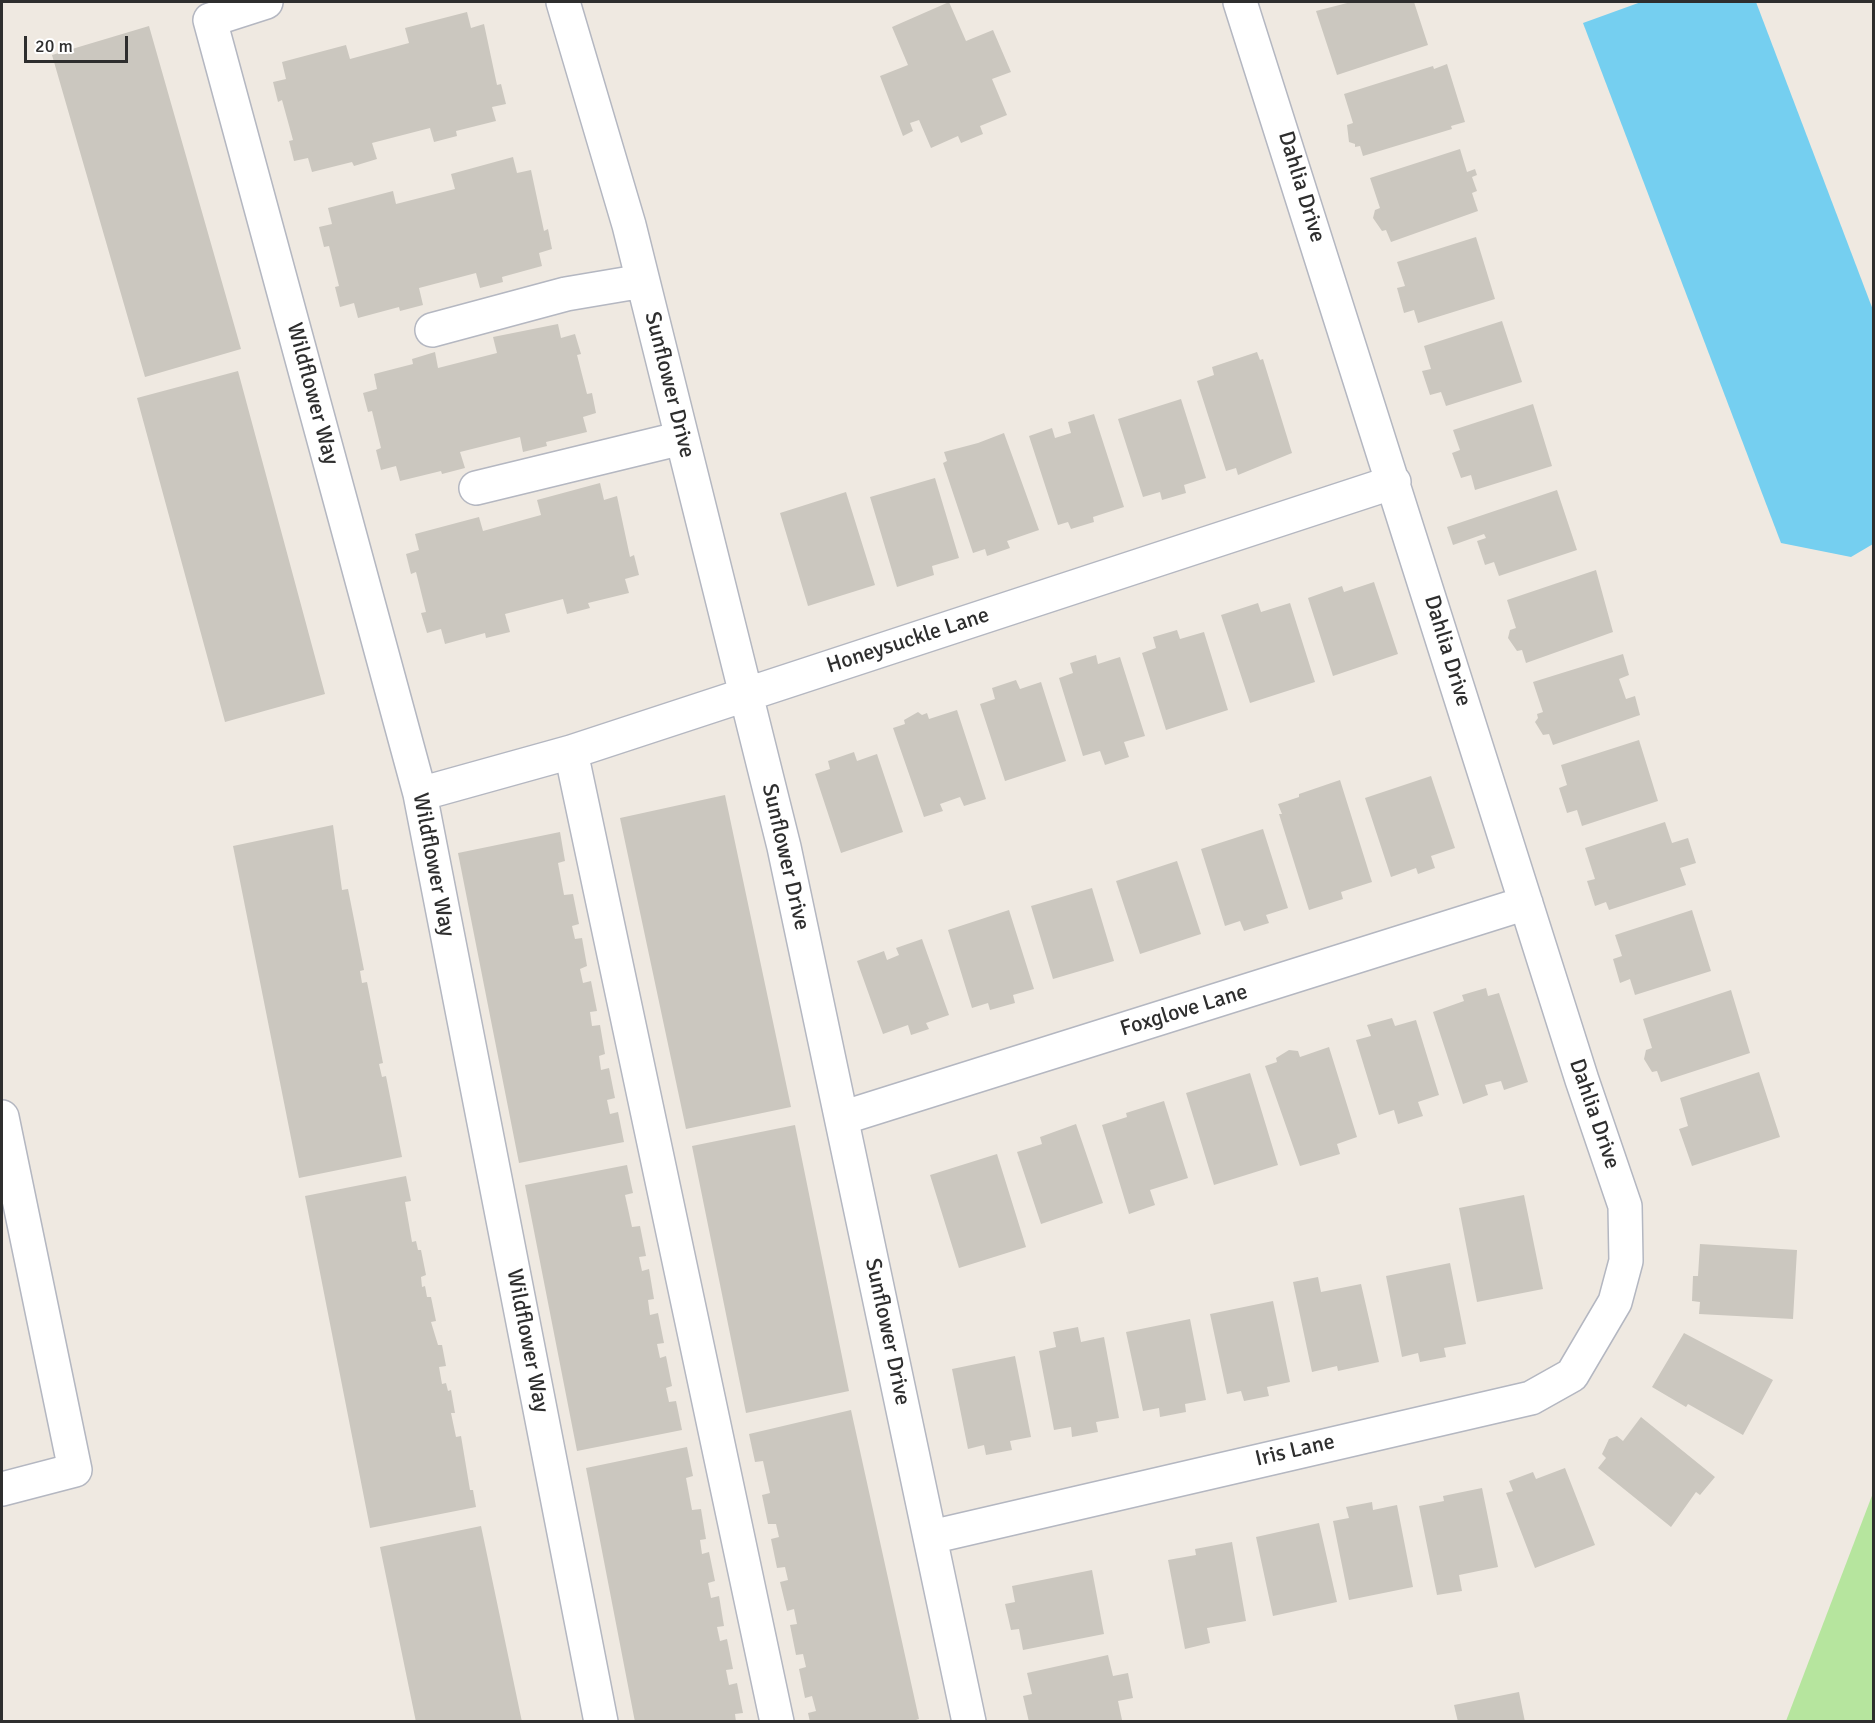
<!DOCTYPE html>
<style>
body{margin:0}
#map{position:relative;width:1875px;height:1723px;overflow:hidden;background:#efe9e1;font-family:Signika,sans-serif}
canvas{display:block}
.frame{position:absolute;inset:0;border:3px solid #2e2e2e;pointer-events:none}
.scale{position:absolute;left:24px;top:36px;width:104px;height:27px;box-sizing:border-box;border:3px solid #2e2e2e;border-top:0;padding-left:8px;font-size:18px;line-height:21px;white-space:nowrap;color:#2e2e2e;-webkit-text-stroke:4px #fff;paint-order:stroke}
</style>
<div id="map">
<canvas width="1875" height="1723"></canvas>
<div class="frame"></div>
<div class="scale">20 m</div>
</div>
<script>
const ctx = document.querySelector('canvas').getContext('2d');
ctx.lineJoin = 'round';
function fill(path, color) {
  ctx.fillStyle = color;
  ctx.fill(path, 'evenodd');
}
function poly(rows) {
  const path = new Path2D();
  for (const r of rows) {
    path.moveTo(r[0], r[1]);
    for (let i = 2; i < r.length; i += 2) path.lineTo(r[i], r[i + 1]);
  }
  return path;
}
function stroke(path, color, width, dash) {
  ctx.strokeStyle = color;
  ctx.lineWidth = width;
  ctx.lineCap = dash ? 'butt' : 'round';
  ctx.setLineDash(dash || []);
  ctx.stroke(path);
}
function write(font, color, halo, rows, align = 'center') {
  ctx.font = font + ' Signika,sans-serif';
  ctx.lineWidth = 4.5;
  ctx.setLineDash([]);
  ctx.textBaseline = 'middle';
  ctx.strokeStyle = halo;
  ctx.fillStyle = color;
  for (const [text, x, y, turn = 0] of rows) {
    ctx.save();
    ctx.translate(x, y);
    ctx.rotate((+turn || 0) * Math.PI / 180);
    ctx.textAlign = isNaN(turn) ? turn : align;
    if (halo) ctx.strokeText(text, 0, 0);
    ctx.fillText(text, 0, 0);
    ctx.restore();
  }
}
fill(poly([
 [1873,1493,1873,1721,1786,1721]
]), '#b6e59e');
fill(poly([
 [1641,2,1756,2,1873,310,1873,544,1851,557,1781,543,1583,23]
]), '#75cff0');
fill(poly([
 [949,2,966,41,993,30,1011,72,992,79,1007,115,980,126,983,134,961,143,958,136,931,148,919,120,910,123,913,131,903,136,880,76,908,65,892,27],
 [1351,2,1414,2,1428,45,1337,75,1316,11],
 [467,12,471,28,484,24,497,85,501,84,506,104,492,107,496,121,456,131,457,136,434,142,430,128,372,143,377,159,354,166,352,162,312,172,308,158,294,161,289,141,293,140,282,100,278,102,273,82,286,79,282,62,346,45,350,59,409,43,405,28],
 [149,26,241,349,145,377,52,55],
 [1447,64,1465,122,1451,126,1452,129,1363,156,1360,146,1355,147,1355,144,1349,142,1347,125,1353,123,1344,94,1433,66,1434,69],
 [1460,149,1467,172,1475,169,1477,175,1472,177,1477,191,1472,193,1478,211,1391,242,1386,230,1382,231,1373,218,1375,210,1380,208,1370,178],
 [513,157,517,173,531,170,544,231,548,229,552,249,539,253,542,266,502,277,503,282,480,288,476,273,419,288,423,305,400,311,399,307,358,318,354,303,340,307,335,287,339,286,329,246,324,247,319,227,332,224,328,208,393,191,396,204,455,189,451,174],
 [1476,237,1495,299,1418,323,1414,310,1404,313,1397,288,1405,286,1397,262],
 [1502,321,1522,382,1446,406,1441,392,1430,395,1422,371,1431,369,1424,346],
 [558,324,561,338,575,334,581,354,577,355,587,394,592,393,596,413,583,417,587,432,546,442,547,446,523,452,520,437,460,452,465,468,442,474,441,471,400,481,396,466,381,470,376,450,381,448,372,411,368,412,363,393,377,389,374,374,413,364,412,359,435,352,438,368,497,353,493,337],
 [1257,352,1260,360,1263,359,1292,453,1238,475,1236,468,1226,471,1197,381,1214,375,1212,367],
 [238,371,325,694,225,722,137,398],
 [1181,399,1206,478,1184,485,1186,493,1162,500,1160,492,1143,497,1118,419],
 [1533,404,1552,466,1475,490,1471,475,1461,478,1452,453,1460,450,1453,430],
 [1094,414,1124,507,1093,517,1094,522,1071,529,1068,522,1058,525,1029,436,1052,428,1055,438,1071,433,1068,422],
 [1004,433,1039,530,1007,541,1010,548,987,556,985,549,973,553,943,463,947,461,944,452,978,443],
 [935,478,959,558,932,566,934,575,897,587,870,497],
 [600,483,604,500,617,496,630,557,634,555,639,575,625,579,629,593,588,603,590,608,567,614,563,599,505,614,510,632,486,638,485,633,445,644,441,629,427,633,421,613,426,612,416,572,411,574,406,554,419,550,415,534,479,517,483,531,541,515,537,500],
 [1557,490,1577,550,1499,576,1494,562,1485,565,1477,541,1486,538,1484,534,1453,545,1447,527],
 [846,492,875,585,808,606,780,513],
 [1596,570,1613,632,1526,663,1522,650,1517,651,1508,638,1510,630,1516,628,1507,600],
 [1374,582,1398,654,1333,676,1308,598,1342,586,1344,592],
 [1258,603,1261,612,1290,603,1315,682,1250,703,1221,615],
 [1177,630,1180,639,1204,632,1228,710,1166,730,1142,653,1156,648,1153,637],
 [1623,654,1629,675,1619,679,1626,699,1635,696,1640,715,1553,745,1549,734,1543,735,1535,722,1538,718,1537,714,1543,712,1533,682],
 [1096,655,1098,664,1120,657,1145,736,1124,742,1129,757,1105,765,1100,751,1083,756,1059,678,1073,673,1070,663],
 [1016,680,1020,689,1041,682,1066,761,1005,781,980,704,995,699,992,688],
 [957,710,986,799,964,806,960,797,940,804,943,811,924,817,893,728,905,724,904,720,918,712,922,715,927,713,929,719],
 [1639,740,1658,801,1582,826,1577,810,1567,813,1559,788,1567,785,1561,765],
 [854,752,857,761,877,754,903,832,841,853,815,774,830,769,828,761],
 [1431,776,1455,848,1431,856,1435,868,1418,874,1416,868,1391,877,1365,798],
 [1340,780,1372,882,1341,892,1343,899,1309,910,1279,814,1282,814,1278,804,1299,797,1299,794],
 [725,795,791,1107,686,1129,620,818],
 [1665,822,1672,843,1688,838,1696,863,1680,868,1686,885,1609,910,1606,902,1595,906,1587,881,1595,879,1585,848],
 [333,825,342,890,348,889,364,970,360,971,362,983,367,982,383,1063,379,1064,382,1077,386,1076,402,1157,299,1178,233,846],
 [1263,829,1288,908,1266,915,1269,923,1244,931,1240,921,1225,926,1201,849],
 [560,832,565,861,558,863,564,895,573,894,579,924,572,926,575,939,582,938,587,966,580,969,583,983,591,981,597,1011,590,1012,592,1026,600,1025,605,1054,599,1056,601,1070,609,1068,615,1098,607,1100,610,1114,618,1112,624,1142,519,1163,458,853],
 [1177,861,1201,934,1140,954,1116,881],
 [1092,888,1114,961,1053,979,1031,906],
 [1009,910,1034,989,1013,995,1015,1003,990,1010,988,1003,972,1008,948,930],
 [1692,910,1711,971,1635,995,1630,979,1620,983,1613,959,1622,956,1615,935],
 [922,939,949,1015,926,1023,929,1029,911,1035,908,1025,883,1034,857,961,884,951,887,960,899,955,896,948],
 [1486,988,1488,996,1499,993,1528,1082,1504,1090,1501,1081,1485,1085,1488,1095,1463,1104,1433,1012,1464,1001,1462,995],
 [1731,990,1750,1053,1661,1082,1657,1071,1652,1072,1644,1059,1646,1050,1652,1048,1643,1019],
 [1392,1018,1395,1026,1416,1020,1439,1095,1418,1102,1423,1116,1398,1124,1394,1110,1379,1115,1356,1040,1371,1036,1367,1025],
 [1329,1047,1357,1137,1337,1144,1340,1154,1300,1166,1265,1066,1277,1062,1276,1058,1289,1050,1298,1051,1300,1057],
 [1759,1072,1780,1137,1692,1166,1679,1129,1688,1126,1680,1098],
 [1250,1073,1278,1165,1214,1185,1186,1093],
 [1164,1101,1188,1178,1150,1190,1155,1205,1129,1214,1102,1125,1127,1117,1126,1113],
 [1076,1124,1103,1203,1041,1224,1017,1152,1042,1144,1040,1137],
 [795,1125,849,1391,746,1413,692,1146],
 [997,1154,1026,1247,959,1268,930,1175],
 [627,1165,633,1193,625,1195,632,1227,640,1226,646,1256,639,1257,642,1271,649,1269,654,1299,648,1300,650,1315,658,1313,664,1343,657,1344,660,1358,666,1356,672,1386,666,1388,669,1402,676,1401,682,1430,577,1451,525,1185],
 [406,1176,411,1201,405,1202,412,1242,416,1241,418,1250,421,1250,426,1275,421,1277,422,1287,425,1286,427,1297,431,1297,436,1321,431,1322,438,1345,442,1345,446,1366,439,1367,442,1384,446,1383,448,1391,451,1390,455,1413,451,1413,456,1437,461,1436,470,1490,473,1490,476,1507,370,1528,305,1196],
 [1524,1195,1543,1289,1477,1302,1459,1208],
 [1700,1244,1797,1250,1793,1319,1699,1314,1700,1302,1692,1301,1693,1276,1698,1276],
 [1450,1263,1466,1344,1444,1348,1446,1357,1420,1362,1418,1353,1402,1357,1386,1276],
 [1318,1277,1321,1292,1361,1284,1379,1362,1338,1371,1337,1366,1312,1372,1293,1282],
 [1273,1301,1290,1382,1267,1387,1269,1396,1244,1401,1241,1391,1227,1394,1210,1314],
 [1190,1319,1206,1400,1185,1404,1186,1412,1160,1417,1159,1408,1143,1411,1126,1332],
 [1078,1327,1081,1342,1104,1337,1119,1418,1096,1422,1098,1432,1072,1437,1071,1427,1054,1430,1039,1351,1056,1347,1053,1332],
 [1684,1333,1773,1380,1743,1435,1688,1404,1686,1407,1652,1387],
 [1015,1356,1031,1437,1010,1441,1012,1450,986,1455,984,1445,968,1449,952,1369],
 [851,1410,919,1719,910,1722,810,1722,808,1713,816,1711,812,1696,805,1698,799,1669,806,1667,803,1654,796,1655,790,1625,797,1624,794,1609,787,1611,780,1582,788,1580,785,1567,777,1568,771,1539,779,1537,776,1524,768,1524,762,1495,770,1493,763,1461,755,1462,749,1434],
 [1641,1417,1715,1477,1700,1495,1696,1492,1671,1527,1598,1468,1606,1458,1602,1454,1609,1439,1617,1436,1623,1441],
 [687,1447,693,1476,686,1478,692,1510,701,1509,706,1539,700,1540,702,1554,709,1552,715,1581,708,1583,711,1598,719,1596,724,1626,717,1627,720,1641,727,1639,733,1669,726,1670,729,1685,737,1683,743,1713,735,1714,736,1722,635,1722,586,1468],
 [1565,1468,1595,1545,1535,1568,1506,1493,1513,1491,1509,1481,1533,1472,1536,1479],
 [1482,1488,1498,1567,1459,1575,1462,1591,1437,1595,1419,1506,1444,1501,1443,1496],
 [1372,1502,1373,1510,1397,1505,1413,1587,1349,1600,1333,1521,1349,1518,1346,1507],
 [1319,1523,1337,1602,1273,1616,1256,1537],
 [481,1526,522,1722,416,1722,380,1547],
 [1232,1542,1246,1621,1207,1628,1210,1643,1185,1649,1168,1560,1196,1555,1195,1549],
 [1092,1570,1104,1634,1023,1650,1019,1629,1011,1630,1005,1604,1015,1602,1012,1586],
 [1108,1655,1113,1676,1128,1673,1133,1698,1118,1701,1122,1720,1029,1722,1023,1696,1032,1694,1027,1673],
 [1519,1692,1525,1722,1458,1722,1454,1705]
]), '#cbc7bf');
const minor = poly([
 [266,2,210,20,420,794,601,1722],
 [563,2,629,225,784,847,969,1722],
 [432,330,566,294,643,281],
 [476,488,682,438],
 [571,752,777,1722],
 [420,794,571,752,1394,482],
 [2,1117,75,1470,2,1489],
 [842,1118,1526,903],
 [931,1537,1531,1398,1572,1375,1615,1302,1626,1261,1625,1206,1582,1080,1240,2]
]);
stroke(minor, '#b4b7c1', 36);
stroke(minor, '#fff', 33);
write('22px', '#2e2e2e', '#fff', [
 ["Dahlia Drive",1301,187,73],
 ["Sunflower Drive",669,385,76],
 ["Wildflower Way",312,394,75],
 ["Honeysuckle Lane",908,641,-18],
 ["Dahlia Drive",1447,651,73],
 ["Sunflower Drive",785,857,77],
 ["Wildflower Way",433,865,79],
 ["Foxglove Lane",1184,1011,-17],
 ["Dahlia Drive",1594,1114,71],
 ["Sunflower Drive",887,1332,78],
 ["Wildflower Way",527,1341,79],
 ["Iris Lane",1295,1451,-13]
]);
</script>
